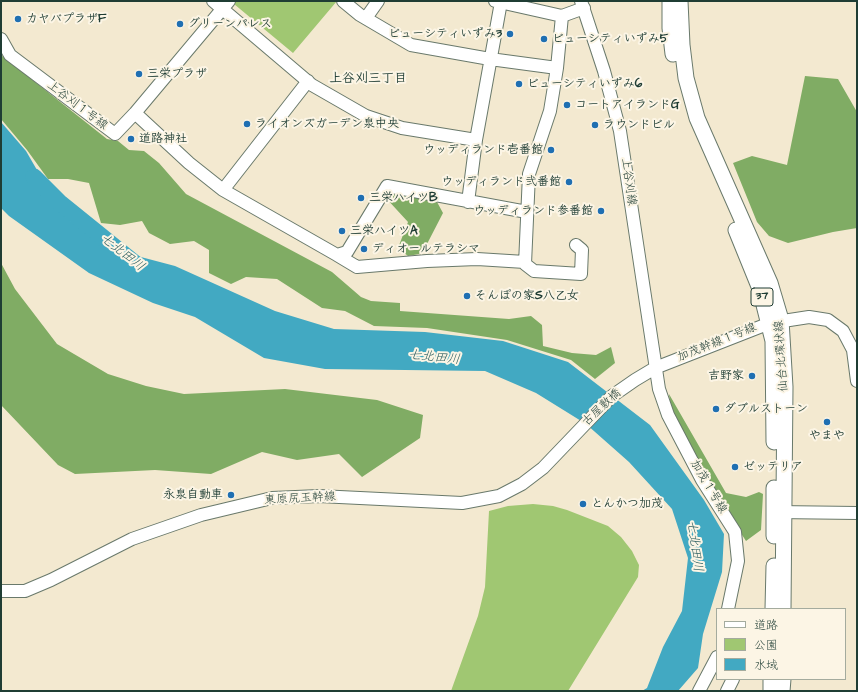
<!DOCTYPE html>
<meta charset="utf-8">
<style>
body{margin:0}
#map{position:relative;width:858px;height:692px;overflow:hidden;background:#f3e9d0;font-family:"Architects Daughter","Klee One",sans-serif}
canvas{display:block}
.frame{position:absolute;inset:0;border:2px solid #1f3d34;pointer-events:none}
.legend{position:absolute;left:716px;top:608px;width:130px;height:72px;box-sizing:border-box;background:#fcf5e5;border:1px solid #a4ab9e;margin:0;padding:5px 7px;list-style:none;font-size:12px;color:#1f3d34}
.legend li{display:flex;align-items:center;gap:8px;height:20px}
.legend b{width:20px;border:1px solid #a4ab9e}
</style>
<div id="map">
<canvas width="858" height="692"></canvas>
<div class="frame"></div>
<ul class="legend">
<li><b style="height:5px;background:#fff"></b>道路</li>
<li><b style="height:11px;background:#a0c772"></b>公園</li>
<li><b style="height:11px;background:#42a9c2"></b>水域</li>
</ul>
</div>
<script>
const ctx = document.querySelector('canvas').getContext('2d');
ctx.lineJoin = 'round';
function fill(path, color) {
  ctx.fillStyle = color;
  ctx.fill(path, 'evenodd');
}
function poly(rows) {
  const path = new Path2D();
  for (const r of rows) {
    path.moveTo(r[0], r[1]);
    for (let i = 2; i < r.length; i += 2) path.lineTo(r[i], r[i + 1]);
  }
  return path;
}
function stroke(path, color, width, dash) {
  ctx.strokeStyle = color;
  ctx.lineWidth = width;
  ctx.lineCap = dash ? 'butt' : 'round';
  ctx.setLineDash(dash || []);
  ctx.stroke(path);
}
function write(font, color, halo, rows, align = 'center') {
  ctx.font = font + ' "Architects Daughter","Klee One",sans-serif';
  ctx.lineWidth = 4;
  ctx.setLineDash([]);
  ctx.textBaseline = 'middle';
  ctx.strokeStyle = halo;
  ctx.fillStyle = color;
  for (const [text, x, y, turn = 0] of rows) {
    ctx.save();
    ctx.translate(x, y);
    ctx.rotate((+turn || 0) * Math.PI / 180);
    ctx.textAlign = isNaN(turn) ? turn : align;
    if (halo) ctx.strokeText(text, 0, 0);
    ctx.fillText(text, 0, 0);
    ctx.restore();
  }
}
fill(poly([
 [236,1,337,1,293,53,234,4],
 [533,504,553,506,567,510,608,526,621,537,632,551,639,565,638,577,568,691,451,691,478,616,485,587,489,511,508,506]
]), '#a0c772');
fill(poly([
 [1,55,107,139,118,141,129,150,144,151,159,163,186,194,332,272,361,297,371,301,400,303,400,311,509,319,531,316,542,325,543,346,572,353,596,355,611,347,615,363,595,379,571,360,507,340,427,328,374,326,345,311,322,308,277,279,246,277,231,284,209,273,209,250,194,241,170,244,149,233,142,221,120,225,101,223,89,183,68,179,48,179,27,150,1,119],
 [805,76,838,79,857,112,857,228,833,232,788,243,769,236,757,222,733,163,752,156,787,165],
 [389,192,437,202,443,213,427,244,419,254,408,256,398,248,408,222,385,197],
 [1,263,15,289,57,344,108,374,146,386,184,394,285,389,377,400,423,415,420,438,362,477,339,454,297,460,262,452,211,474,155,470,75,474,58,465,1,405],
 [669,394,726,493,746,497,759,492,763,494,761,530,746,541,706,480,671,414]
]), '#80ac64');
fill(poly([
 [1,122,26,151,63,215,103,247,175,266,275,311,334,329,425,332,503,341,568,362,650,425,704,500,724,534,722,572,703,634,698,668,678,691,642,691,647,688,663,647,682,611,688,558,672,509,629,462,586,424,536,393,485,371,325,369,264,358,195,317,153,303,89,273,9,216,1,208]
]), '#42a9c2');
stroke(poly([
 [34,177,59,202,137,265]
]), '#42a9c2', 17);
const minor = poly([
 [213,1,312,85,366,116,402,128,476,140],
 [343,1,360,15,411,45,490,59,557,68],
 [495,1,562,16,584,8],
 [581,1,604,71,620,131,659,389,668,415,702,480,735,532,738,561,728,609],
 [562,16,557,68,550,111,529,174,525,264,534,271,581,274,582,250,576,245],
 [366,18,378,1],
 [1,39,10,55,115,134,135,113,229,1],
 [135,113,189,163,223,190,337,255,347,252,387,186,527,212],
 [223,190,308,81],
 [468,202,476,140,501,2],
 [337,255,357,267,427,261,477,259,525,262],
 [776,512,857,513],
 [1,591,25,591,51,580,132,539,201,515,272,498,319,496,462,503,499,496,522,484,543,468,612,396,635,380,655,368,770,323,809,317,828,320,843,331,853,350,857,381],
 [699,691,717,657],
 [727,691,733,679]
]);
const major = poly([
 [670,1,670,28,673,54],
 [680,1,682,45,686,78,697,118,770,283,781,320,785,387,783,609],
 [736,230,760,289,773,341,774,442],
 [774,488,774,536],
 [773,609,774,566],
 [771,691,771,679],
 [782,691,783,679]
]);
stroke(minor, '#69796b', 14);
stroke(major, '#69796b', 17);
stroke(minor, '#fff', 12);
stroke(major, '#fff', 15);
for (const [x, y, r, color] of [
 [18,19,4,"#1f6fb2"],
 [180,24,4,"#1f6fb2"],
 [510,34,4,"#1f6fb2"],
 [544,39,4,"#1f6fb2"],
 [139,74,4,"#1f6fb2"],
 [519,84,4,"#1f6fb2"],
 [567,105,4,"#1f6fb2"],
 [247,124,4,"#1f6fb2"],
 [595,125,4,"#1f6fb2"],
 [131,139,4,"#1f6fb2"],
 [551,150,4,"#1f6fb2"],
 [569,182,4,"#1f6fb2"],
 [361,198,4,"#1f6fb2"],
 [601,211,4,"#1f6fb2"],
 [342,231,4,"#1f6fb2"],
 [364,249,4,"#1f6fb2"],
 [467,296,4,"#1f6fb2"],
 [752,376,4,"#1f6fb2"],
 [716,409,4,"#1f6fb2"],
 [827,422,4,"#1f6fb2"],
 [735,467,4,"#1f6fb2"],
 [231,495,4,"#1f6fb2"],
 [583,504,4,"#1f6fb2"]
]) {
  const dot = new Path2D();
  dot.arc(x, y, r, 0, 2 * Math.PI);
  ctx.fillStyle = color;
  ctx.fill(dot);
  stroke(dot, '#fcf5e5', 1.5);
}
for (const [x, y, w] of [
 [762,297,22]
]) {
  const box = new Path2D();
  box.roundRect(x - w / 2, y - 9, w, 18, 3);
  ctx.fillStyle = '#fcf5e5';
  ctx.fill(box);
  stroke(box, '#1f3d34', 1);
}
write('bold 11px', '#1f3d34', null, [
 ["37",762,297]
]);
write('bold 12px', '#1f3d34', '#fcf5e5', [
 ["カヤバプラザF",26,19],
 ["グリーンパレス",188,24],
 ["ビューシティいずみ3",502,34,"right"],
 ["ビューシティいずみ5",552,39],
 ["三栄プラザ",147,74],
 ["ビューシティいずみ6",527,84],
 ["コートアイランドG",575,105],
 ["ライオンズガーデン泉中央",255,124],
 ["ラウンドビル",603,125],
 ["道路神社",139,139],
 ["ウッディランド壱番館",543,150,"right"],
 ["ウッディランド弐番館",561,182,"right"],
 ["三栄ハイツB",369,198],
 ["ウッディランド参番館",593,211,"right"],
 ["三栄ハイツA",350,231],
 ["ディオールテラシマ",372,249],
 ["そんぽの家S八乙女",475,296],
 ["吉野家",744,376,"right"],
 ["ダブルストーン",724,409],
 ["やまや",827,436,"center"],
 ["ゼッテリア",743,467],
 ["永泉自動車",223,495,"right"],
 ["とんかつ加茂",591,504]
], 'left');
write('12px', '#1f3d34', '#fcf5e5', [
 ["上谷刈１号線",77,106,37],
 ["上谷刈線",628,182,82],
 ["加茂幹線１号線",717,343,-22],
 ["仙台北環状線",782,356,-94],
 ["古屋敷橋",602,408,-43],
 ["加茂１号線",708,487,59],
 ["東原尻玉幹線",300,499,-3]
]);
write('bold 13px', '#1f3d34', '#fcf5e5', [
 ["上谷刈三丁目",368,79]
]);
write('italic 13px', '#2a5d5f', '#fcf5e5', [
 ["七北田川",122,253,38],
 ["七北田川",434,358,6],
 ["七北田川",694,546,82]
]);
</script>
